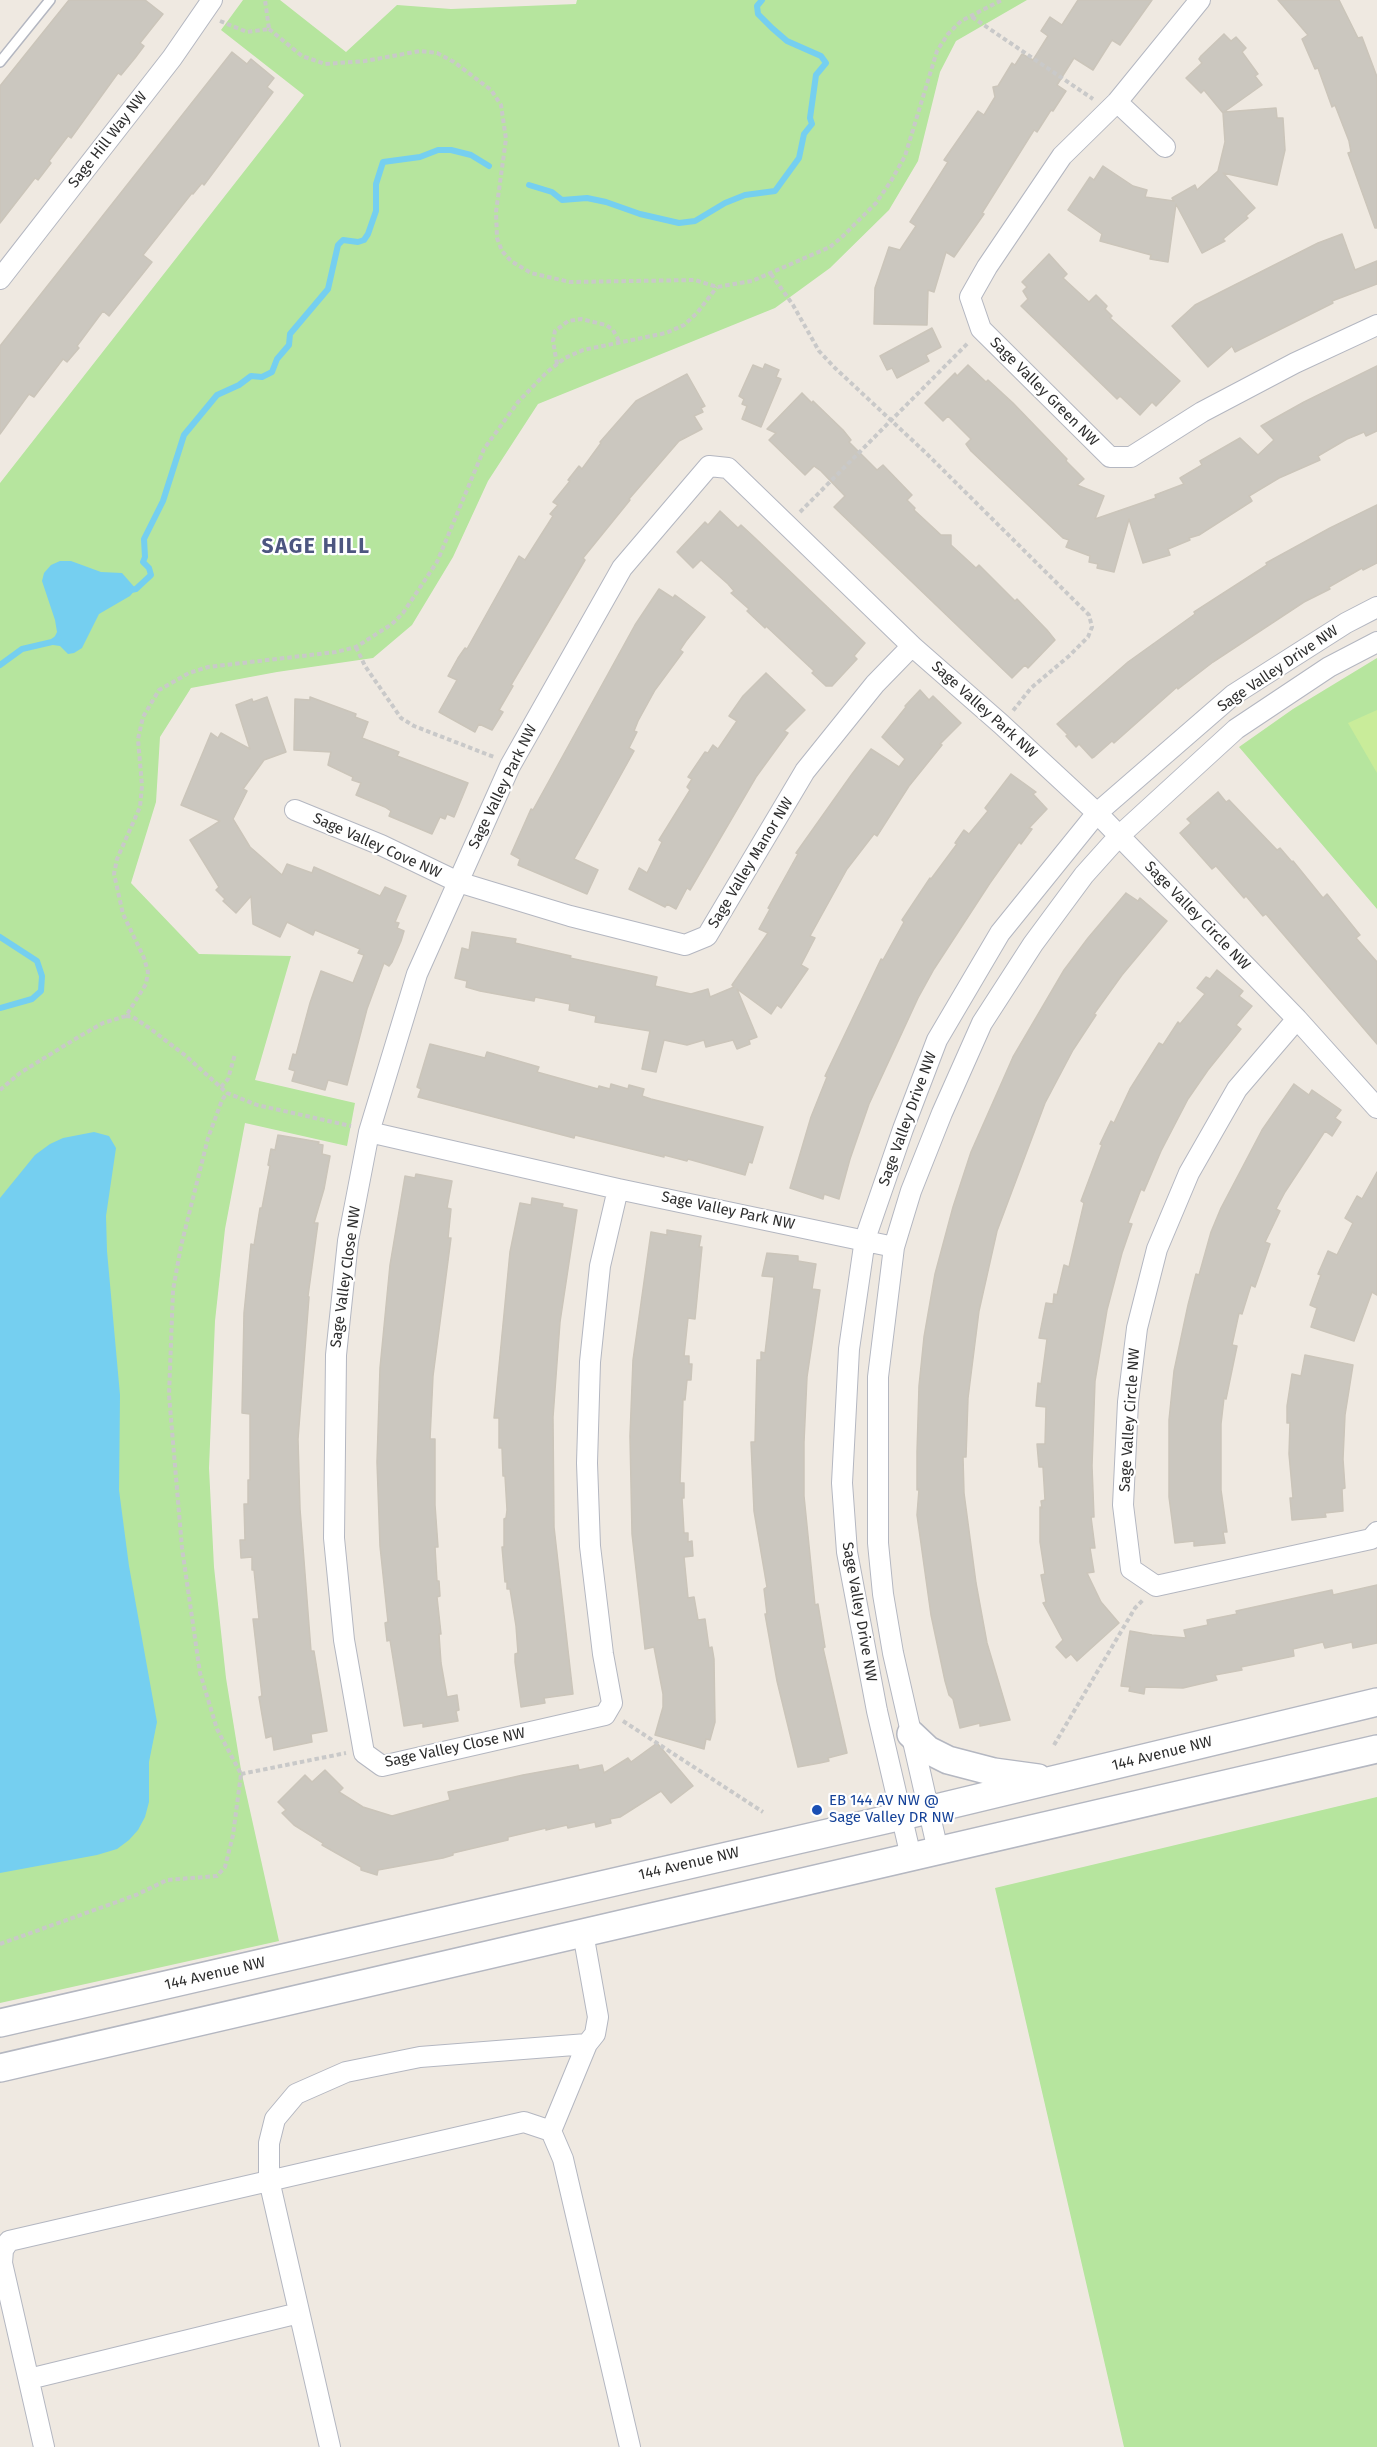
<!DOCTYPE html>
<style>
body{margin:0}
canvas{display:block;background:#efe9e1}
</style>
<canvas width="1377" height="2447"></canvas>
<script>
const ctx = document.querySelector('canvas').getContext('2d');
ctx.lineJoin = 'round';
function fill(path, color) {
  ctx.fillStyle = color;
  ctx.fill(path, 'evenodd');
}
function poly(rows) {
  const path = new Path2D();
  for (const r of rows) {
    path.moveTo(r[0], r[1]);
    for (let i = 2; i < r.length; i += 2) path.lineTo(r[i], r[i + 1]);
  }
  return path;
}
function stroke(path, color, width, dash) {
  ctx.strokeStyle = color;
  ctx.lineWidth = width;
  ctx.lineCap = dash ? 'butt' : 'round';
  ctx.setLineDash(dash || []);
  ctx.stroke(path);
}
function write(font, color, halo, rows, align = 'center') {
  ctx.font = font + ' "Fira Sans",sans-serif';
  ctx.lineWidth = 4.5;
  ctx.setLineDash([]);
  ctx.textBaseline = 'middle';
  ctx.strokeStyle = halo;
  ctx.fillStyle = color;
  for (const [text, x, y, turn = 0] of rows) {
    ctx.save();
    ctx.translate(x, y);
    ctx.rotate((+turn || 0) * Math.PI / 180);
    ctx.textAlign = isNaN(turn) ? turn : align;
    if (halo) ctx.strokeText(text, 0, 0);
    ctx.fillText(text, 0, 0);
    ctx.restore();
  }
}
fill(poly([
 [243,0,280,0,346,52,397,5,451,9,576,4,577,0,1027,0,956,41,940,72,918,161,889,210,830,268,775,308,538,404,488,481,453,557,412,625,373,658,277,672,191,688,160,737,156,802,131,883,199,954,291,956,255,1080,355,1103,347,1146,245,1123,225,1229,215,1321,209,1468,214,1567,226,1678,241,1770,279,1941,0,2003,0,483,304,95,221,30],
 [1377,658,1377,909,1239,747,1293,709],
 [1377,1797,1377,2447,1124,2447,995,1888]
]), '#b6e59e');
fill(poly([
 [1377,710,1377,773,1348,723]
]), '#c9ec9a');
fill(poly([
 [60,561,71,561,101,572,122,573,136,589,130,596,99,614,82,648,74,653,68,654,60,646,53,645,52,642,57,632,55,620,42,581,44,573,51,565],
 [94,1132,109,1136,116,1148,106,1216,107,1251,120,1395,119,1490,129,1566,157,1722,149,1762,149,1802,145,1817,138,1830,129,1840,117,1849,97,1855,0,1873,0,1198,35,1155,50,1144,63,1138]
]), '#75cff0');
stroke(poly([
 [529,185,552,192,562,200,587,198,606,202,640,214,679,223,695,221,725,203,745,195,775,191,799,158,804,134,812,124,810,118,816,75,826,63,821,56,787,41,772,28,758,14,757,6,762,0],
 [131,590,136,589,151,575,149,568,143,562,145,557,144,539,163,501,184,435,217,395,239,385,251,376,262,377,272,372,277,359,289,345,290,334,328,289,338,245,343,240,358,242,364,240,368,234,376,211,376,184,383,162,420,157,438,150,451,150,471,155,489,166],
 [0,665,22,649,52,642,58,638],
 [0,937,37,961,42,976,41,991,32,999,0,1008]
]), '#75cff0', 6);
const building = poly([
 [69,0,145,0,163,14,140,43,144,46,135,58,121,75,118,73,71,138,68,136,49,161,51,163,38,180,35,178,0,223,0,86,69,0],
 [1078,0,1152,0,1120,45,1112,40,1093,70,1074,58,1057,85,1066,91,1053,111,1051,110,1037,132,1034,130,982,213,984,214,954,257,946,252,934,292,928,290,927,325,874,324,875,288,889,247,900,250,916,226,910,222,948,162,944,160,978,111,984,115,995,97,993,87,998,86,1012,63,1015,65,1022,54,1033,60,1048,36,1041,31,1050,17,1062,25,1078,0],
 [1278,0,1339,0,1358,38,1362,37,1377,77,1377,228,1375,228,1348,153,1351,152,1349,141,1335,105,1332,107,1318,68,1315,69,1302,39,1308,35,1278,0],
 [1224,34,1231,41,1236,37,1246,48,1242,52,1258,74,1255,76,1262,85,1224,112,1276,108,1277,118,1283,118,1285,150,1277,185,1223,173,1255,208,1246,216,1248,218,1223,239,1225,241,1202,253,1176,204,1168,262,1150,259,1151,255,1100,241,1102,234,1068,210,1090,177,1094,180,1103,166,1133,186,1147,190,1145,197,1174,201,1172,198,1195,185,1197,190,1218,171,1225,142,1223,113,1204,90,1201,93,1186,78,1202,63,1199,59,1201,56,1224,34],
 [232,52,247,64,251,59,274,78,267,87,273,92,204,185,202,183,193,194,192,193,143,255,152,262,109,316,103,311,77,346,79,348,67,362,63,359,34,397,29,394,0,434,0,346,232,52],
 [1342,234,1355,270,1377,261,1377,284,1332,301,1333,303,1235,352,1232,346,1208,367,1172,326,1195,305,1318,243,1342,234],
 [1049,254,1067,274,1063,278,1089,302,1096,295,1107,306,1105,309,1112,316,1110,318,1180,381,1156,406,1152,402,1140,415,1120,396,1117,399,1021,306,1028,299,1023,291,1027,287,1022,282,1049,254],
 [932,328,941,347,926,355,929,361,897,378,892,368,887,370,880,356,932,328],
 [765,364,779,370,776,377,781,379,761,427,742,419,747,406,742,404,744,399,739,396,753,365,763,369,765,364],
 [968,365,986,382,988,380,1013,403,1067,459,1066,461,1084,479,1077,485,1104,496,1095,519,1156,498,1155,495,1184,484,1180,478,1202,465,1200,461,1240,438,1258,455,1274,440,1261,426,1304,402,1377,366,1377,431,1366,436,1364,432,1347,439,1318,456,1320,460,1279,478,1249,496,1252,501,1199,535,1189,538,1190,540,1168,549,1170,555,1143,563,1129,519,1114,572,1097,568,1098,564,1089,562,1090,556,1066,547,1069,540,1063,538,971,451,966,444,971,439,948,416,943,421,925,403,955,373,957,376,968,365],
 [687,374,705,406,701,408,703,412,694,416,702,429,679,441,629,499,630,500,583,558,585,560,511,685,513,686,499,710,503,712,492,730,479,724,475,732,439,712,457,680,448,676,458,658,465,648,467,649,519,556,525,560,553,516,550,514,558,505,553,502,570,481,568,480,579,466,582,469,601,443,600,442,636,401,687,374],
 [802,393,812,403,813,401,843,430,851,440,849,442,877,470,883,465,912,495,907,500,915,508,914,510,941,535,951,535,951,545,976,568,979,565,1015,601,1017,599,1047,630,1055,640,1028,668,1025,665,1012,678,834,507,845,496,821,471,814,466,805,475,769,440,776,433,767,429,802,393],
 [1377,505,1377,563,1363,570,1362,568,1329,587,1330,589,1304,602,1213,662,1178,689,1177,687,1114,743,1112,741,1094,757,1092,758,1079,744,1076,747,1066,736,1068,735,1057,724,1128,662,1195,614,1194,612,1267,565,1266,563,1330,528,1377,505],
 [720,511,738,528,741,525,755,538,865,643,854,656,857,659,832,686,826,686,812,673,814,671,766,626,765,628,747,611,749,609,731,593,734,591,728,584,701,560,693,568,677,552,705,522,708,525,720,511],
 [659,589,673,598,675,595,705,617,686,641,680,650,683,652,655,690,638,721,634,731,637,732,629,748,634,751,574,859,598,870,587,894,518,865,520,859,511,854,531,809,533,810,635,625,659,589],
 [766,673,805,710,784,731,788,733,756,777,690,890,687,888,676,909,667,904,665,907,629,889,639,868,647,873,662,842,659,840,690,790,687,787,692,779,688,777,705,752,708,753,713,745,718,749,737,721,729,716,743,696,766,673],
 [920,690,929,700,933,696,961,723,940,744,942,745,909,786,877,836,874,834,847,869,810,936,815,938,801,965,808,969,781,1008,777,1005,771,1014,737,989,757,1037,749,1040,750,1044,737,1049,733,1040,706,1047,704,1040,687,1045,664,1040,656,1072,642,1069,650,1031,595,1022,596,1016,569,1010,570,1004,535,997,534,1001,480,991,466,987,467,981,455,978,462,948,469,950,472,932,516,939,515,943,571,956,570,958,657,977,655,986,691,994,708,989,710,997,734,987,732,985,768,933,759,929,770,909,768,908,798,854,796,853,852,774,871,749,899,767,905,759,882,737,906,707,905,706,920,690],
 [267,697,286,752,264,760,243,789,247,791,233,819,250,847,282,875,287,864,312,873,314,867,380,896,385,887,406,896,395,922,399,923,397,928,404,931,401,941,392,962,389,966,384,963,367,1009,347,1085,328,1080,325,1090,292,1081,295,1071,289,1069,293,1054,296,1055,310,1003,321,971,353,983,364,955,358,953,360,949,315,930,313,935,287,922,280,937,253,924,251,896,236,913,223,901,225,899,216,890,219,887,190,840,220,821,181,805,211,733,218,738,221,733,250,749,236,705,252,699,253,702,267,697],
 [310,697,356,714,355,717,368,722,362,738,399,752,397,756,468,783,454,817,447,814,445,819,440,817,432,834,389,816,391,811,385,807,356,795,361,783,352,780,353,777,328,765,331,752,294,750,295,699,310,700,310,697],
 [1011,774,1036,792,1033,794,1047,809,1029,828,1032,829,1021,844,1019,842,990,883,934,969,918,998,869,1104,850,1159,839,1199,824,1194,823,1199,790,1188,811,1117,827,1077,825,1076,881,959,883,960,904,922,902,920,930,878,931,879,957,844,955,843,964,830,969,834,988,811,985,808,1011,774],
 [1218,792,1226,802,1229,800,1277,850,1280,848,1292,862,1293,861,1323,898,1327,894,1360,935,1356,938,1377,962,1377,1044,1266,914,1263,916,1246,896,1244,898,1216,866,1212,869,1180,833,1191,823,1187,819,1218,792],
 [1126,893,1138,901,1140,898,1167,921,1122,975,1094,1014,1096,1015,1073,1050,1045,1103,997,1231,979,1311,968,1398,966,1457,963,1457,964,1493,976,1583,987,1643,1010,1720,980,1726,980,1723,960,1728,953,1699,949,1695,945,1681,931,1615,917,1515,919,1489,917,1490,917,1452,919,1386,924,1337,935,1274,953,1207,971,1152,1013,1057,1064,970,1088,938,1126,893],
 [1217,970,1243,991,1239,996,1252,1006,1236,1025,1241,1029,1208,1070,1188,1099,1161,1151,1144,1191,1141,1189,1128,1223,1132,1224,1122,1253,1107,1310,1095,1381,1092,1466,1094,1517,1091,1517,1095,1548,1090,1548,1094,1572,1087,1573,1101,1602,1119,1623,1077,1661,1071,1654,1066,1658,1056,1647,1063,1640,1043,1603,1046,1602,1041,1575,1045,1574,1040,1542,1040,1507,1042,1508,1041,1501,1045,1500,1043,1467,1039,1467,1037,1444,1045,1444,1046,1407,1036,1406,1038,1383,1041,1384,1047,1339,1039,1338,1046,1303,1053,1304,1054,1294,1057,1295,1064,1265,1069,1267,1084,1203,1081,1201,1102,1145,1100,1144,1111,1121,1114,1123,1130,1089,1159,1043,1163,1045,1178,1022,1180,1024,1205,994,1197,988,1206,977,1210,979,1217,970],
 [430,1044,485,1058,487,1052,539,1067,537,1072,598,1089,599,1086,610,1089,611,1084,628,1089,629,1085,644,1089,642,1096,651,1099,763,1127,752,1163,749,1162,745,1175,688,1159,687,1161,664,1155,664,1157,575,1135,574,1138,418,1097,421,1089,417,1087,430,1044],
 [1294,1084,1309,1095,1312,1090,1341,1110,1335,1118,1341,1122,1332,1136,1325,1131,1285,1192,1276,1209,1280,1211,1265,1242,1270,1244,1255,1287,1251,1285,1242,1314,1239,1313,1232,1345,1237,1346,1226,1399,1224,1398,1221,1424,1221,1490,1227,1532,1223,1532,1225,1543,1194,1546,1194,1541,1175,1543,1169,1497,1169,1420,1174,1371,1188,1305,1196,1274,1199,1275,1211,1232,1221,1208,1262,1130,1294,1084],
 [278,1135,319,1142,318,1144,323,1145,322,1154,330,1156,324,1189,314,1223,318,1223,308,1296,309,1297,298,1439,300,1509,311,1651,314,1651,327,1731,311,1734,312,1742,274,1750,272,1736,266,1738,259,1697,262,1696,253,1619,259,1619,254,1570,252,1570,252,1557,241,1558,240,1540,245,1540,244,1504,248,1504,248,1480,250,1480,250,1414,242,1413,244,1313,251,1244,254,1245,260,1208,262,1208,270,1166,268,1165,271,1149,275,1150,278,1135],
 [1377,1172,1377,1295,1372,1292,1354,1341,1311,1327,1317,1308,1310,1305,1321,1275,1318,1274,1328,1251,1337,1255,1353,1223,1345,1218,1357,1196,1362,1199,1377,1172],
 [416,1174,452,1181,447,1208,451,1209,448,1238,451,1238,433,1376,430,1439,435,1439,435,1505,438,1547,435,1547,437,1581,439,1581,440,1596,437,1597,441,1634,439,1634,441,1663,447,1697,457,1695,459,1710,456,1711,458,1721,423,1727,423,1723,404,1726,390,1640,387,1641,385,1623,388,1622,380,1546,377,1462,380,1368,390,1265,405,1176,415,1178,416,1174],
 [532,1198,563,1204,562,1207,577,1210,560,1322,553,1417,554,1527,573,1694,544,1698,545,1703,521,1707,515,1662,515,1654,518,1653,516,1626,510,1589,507,1589,507,1581,505,1582,502,1547,504,1547,504,1519,506,1518,507,1510,505,1476,503,1476,502,1448,499,1448,499,1418,494,1418,510,1252,520,1203,531,1205,532,1198],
 [667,1230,701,1236,699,1247,702,1247,695,1319,688,1318,684,1356,689,1356,689,1364,692,1364,691,1380,687,1380,685,1400,683,1399,680,1483,684,1483,684,1498,682,1498,684,1533,688,1533,688,1542,692,1541,693,1556,684,1557,688,1598,694,1597,698,1620,705,1619,709,1648,712,1647,714,1659,715,1722,710,1740,706,1739,704,1749,655,1735,663,1707,663,1694,654,1647,645,1649,632,1534,630,1436,633,1360,651,1232,667,1235,667,1230],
 [767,1253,798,1256,798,1261,816,1264,812,1289,820,1290,807,1377,804,1442,804,1496,815,1605,818,1604,825,1647,823,1648,847,1753,828,1758,829,1761,820,1763,798,1767,777,1681,765,1614,767,1614,764,1589,767,1587,754,1511,751,1442,755,1442,757,1360,761,1360,761,1352,765,1353,774,1277,762,1276,767,1253],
 [1305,1355,1353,1365,1345,1415,1343,1459,1345,1488,1342,1489,1343,1511,1325,1513,1326,1517,1292,1520,1290,1498,1293,1498,1289,1454,1290,1423,1287,1423,1287,1406,1292,1374,1301,1376,1305,1355],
 [1377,1585,1377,1643,1353,1648,1352,1642,1325,1648,1323,1642,1293,1649,1294,1656,1241,1667,1242,1670,1215,1675,1217,1680,1183,1688,1145,1687,1144,1694,1129,1691,1130,1687,1121,1686,1130,1631,1152,1635,1186,1638,1184,1630,1208,1625,1207,1620,1237,1614,1236,1611,1332,1590,1333,1595,1377,1585],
 [657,1743,693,1786,671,1803,661,1791,620,1817,610,1819,611,1823,596,1827,595,1822,568,1828,567,1825,546,1830,546,1828,508,1837,508,1840,453,1853,453,1855,443,1858,378,1870,377,1875,361,1870,361,1867,322,1845,323,1843,294,1825,282,1813,286,1810,278,1802,305,1775,312,1782,325,1770,343,1788,339,1792,363,1807,392,1816,450,1800,448,1792,523,1775,578,1765,579,1770,602,1765,604,1773,628,1758,631,1762,657,1743]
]);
fill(building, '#cbc7bf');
stroke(building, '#cbc5ba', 1.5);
const service = poly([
 [0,62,50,0]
]);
const minor = poly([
 [1200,0,1117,102,1062,156,987,267,970,297,981,329,1110,457,1131,457,1202,412,1295,363,1377,325],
 [1117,102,1165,147],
 [0,279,172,58,212,0],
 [295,810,381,845,458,882,570,916,685,945,707,936,805,771,875,684,912,646],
 [1297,1019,1237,1089,1189,1173,1157,1249,1137,1328,1128,1402,1123,1505,1131,1569,1156,1586,1371,1539,1377,1532],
 [369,1132,618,1189,894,1247],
 [618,1189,600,1266,590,1362,587,1463,590,1546,603,1654,612,1703,605,1715,382,1766,364,1753,344,1640,334,1538,336,1355,348,1241,369,1132,417,974,510,766,622,568,709,466,728,468,912,646,1001,724,1097,813,1297,1019,1377,1108],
 [938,1851,893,1653,883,1594,878,1543,878,1377,894,1247,911,1191,942,1113,982,1023,1033,944,1084,875,1119,836,1236,729,1329,667,1377,642],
 [911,1857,877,1711,847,1552,842,1483,849,1349,865,1239,903,1129,937,1040,1000,933,1097,813,1233,695,1346,623,1377,607],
 [551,2131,587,2044],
 [29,2379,299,2313],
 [44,2447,2,2263,3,2250,9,2241,524,2122,551,2131,563,2159,630,2447],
 [330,2447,269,2180,269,2143,275,2119,296,2094,346,2072,420,2057,587,2044,595,2034,598,2017,583,1933]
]);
const secondary = poly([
 [911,1734,928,1750,948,1760,994,1772,1038,1778],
 [0,2023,928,1810,1377,1702],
 [0,2068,1377,1749]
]);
stroke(service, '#b4b7c1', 12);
stroke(minor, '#b4b7c1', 22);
stroke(secondary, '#b4b7c1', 30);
stroke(poly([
 [972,17,1093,99],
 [220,21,247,32,269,29,265,0],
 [269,29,302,56,325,64,365,61,420,51,437,53,454,62,491,90,501,105,506,139,496,212,497,238,502,251,511,261,531,273,570,282,695,280,717,287,752,281,830,247,842,237,876,203,891,181,905,156,937,51,948,34,961,21,1002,0],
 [771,274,793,305,819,351,835,368,926,453,1089,615,1092,627,1088,637,1069,656,1031,688,1012,712],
 [557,364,553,341,555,331,568,321,581,319,606,325,613,330,620,343],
 [800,512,968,343],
 [356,647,365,666,401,718,414,726,494,757],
 [126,1016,133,1017,152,1030,186,1056,227,1093,257,1105,351,1126],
 [221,1087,228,1079,235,1054],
 [0,1090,20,1073,80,1036,103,1023,126,1016,146,984,148,972,144,958,123,914,114,874,117,859,140,807,142,786,138,739,143,717,159,690,189,673,208,667,336,652,356,647,392,624,403,613,437,562,484,449,518,402,547,372,565,358,583,350,666,333,684,325,697,313,717,287],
 [623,1721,763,1812],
 [1054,1745,1135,1608,1143,1600],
 [241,1774,346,1753],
 [0,1944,136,1895,167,1880,217,1876,225,1867,233,1835,241,1774,217,1729,200,1673,182,1548,169,1395,173,1290,181,1246,208,1138,222,1100,227,1093]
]), '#c9c9c9', 4, [4.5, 3]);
stroke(service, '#fff', 9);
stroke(minor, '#fff', 20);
stroke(secondary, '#fff', 27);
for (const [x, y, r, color] of [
 [817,1810,6,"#1a4fb4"]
]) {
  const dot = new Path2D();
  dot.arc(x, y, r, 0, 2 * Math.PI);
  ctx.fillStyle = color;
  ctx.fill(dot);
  stroke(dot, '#fff', 2);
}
write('15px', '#2e2e2e', '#fff', [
 ["Sage Hill Way NW",108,140,-52],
 ["Sage Valley Green NW",1044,392,45],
 ["Sage Valley Drive NW",1278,669,-34],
 ["Sage Valley Park NW",984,710,42],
 ["Sage Valley Park NW",503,787,-64],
 ["Sage Valley Cove NW",377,846,24],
 ["Sage Valley Manor NW",751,863,-59],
 ["Sage Valley Circle NW",1197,916,46],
 ["Sage Valley Drive NW",908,1119,-70],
 ["Sage Valley Park NW",728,1211,12],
 ["Sage Valley Close NW",346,1277,-82],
 ["Sage Valley Circle NW",1130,1420,-86],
 ["Sage Valley Drive NW",859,1612,80],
 ["Sage Valley Close NW",455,1748,-12],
 ["144 Avenue NW",1162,1754,-14],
 ["144 Avenue NW",689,1864,-13],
 ["144 Avenue NW",215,1974,-13]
]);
write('15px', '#164399', '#fff', [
 ["EB 144 AV NW @",829,1801],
 ["Sage Valley DR NW",829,1818]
], 'left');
ctx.letterSpacing = '1.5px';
write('bold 21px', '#4d5680', '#fff', [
 ["SAGE HILL",316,547]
]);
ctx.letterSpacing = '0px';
</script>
